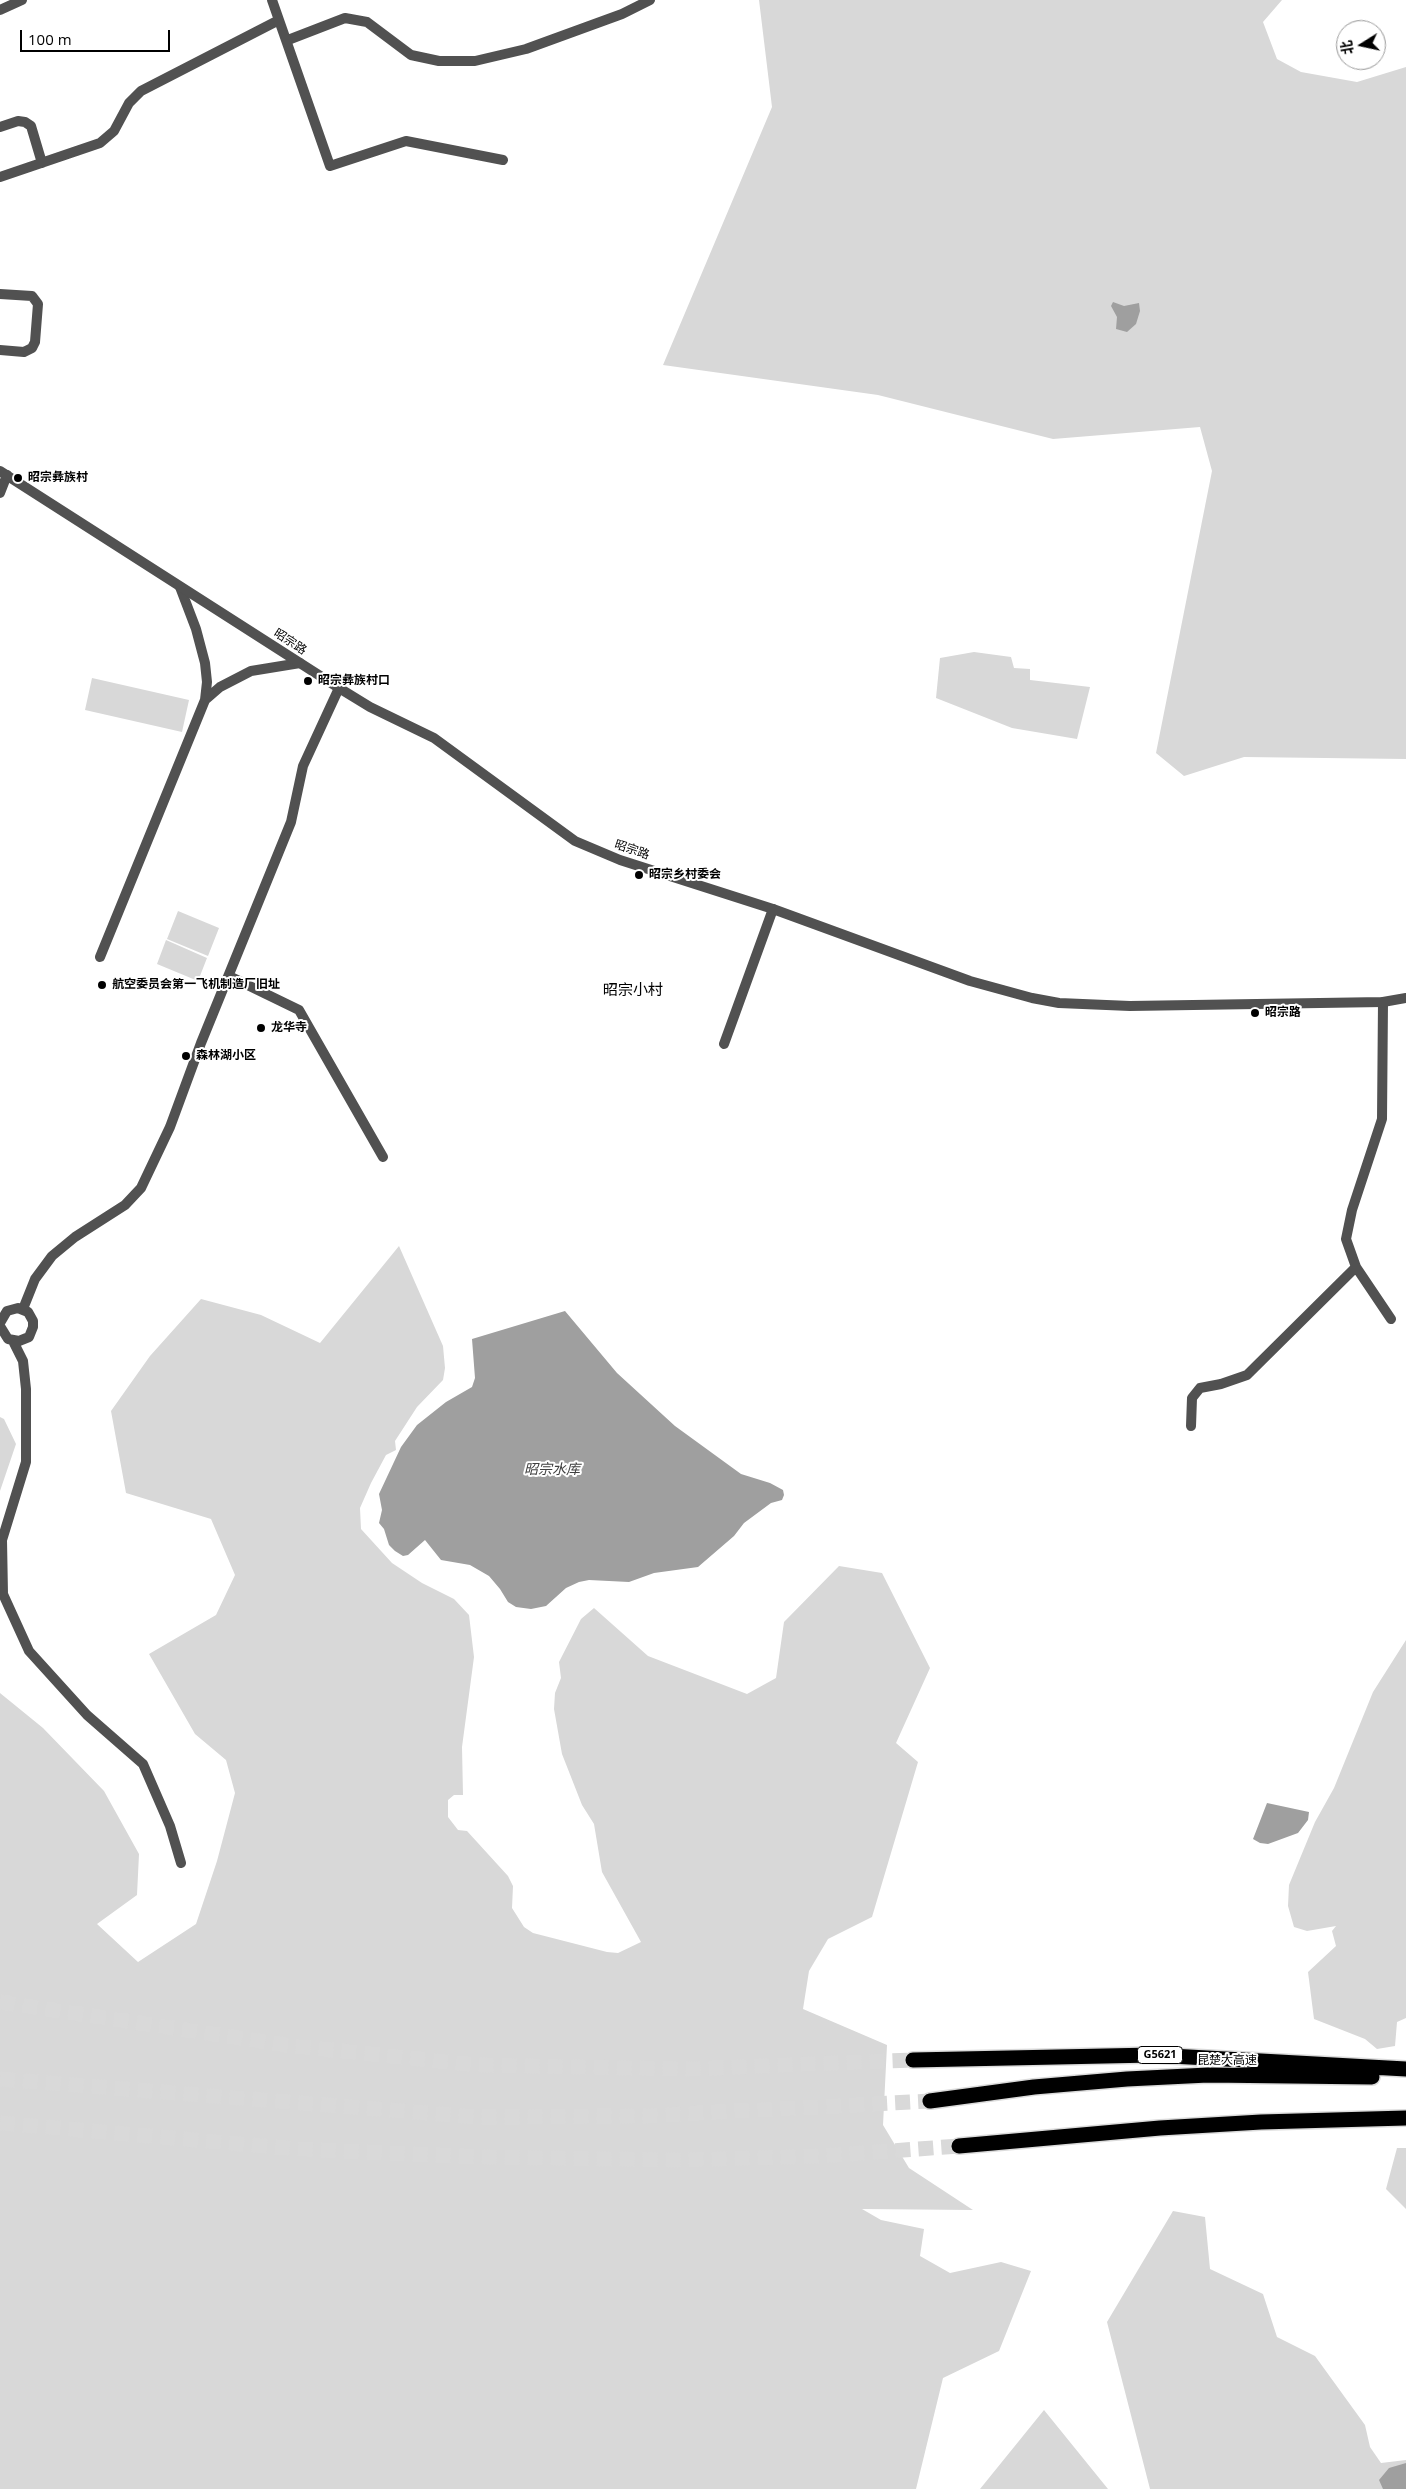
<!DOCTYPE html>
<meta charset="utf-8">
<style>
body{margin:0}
#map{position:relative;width:1406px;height:2489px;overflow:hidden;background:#fff;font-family:"Open Sans","Noto Sans SC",sans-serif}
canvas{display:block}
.north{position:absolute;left:1336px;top:20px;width:50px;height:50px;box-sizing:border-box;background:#fff;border:1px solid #999;border-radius:50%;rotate:260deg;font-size:14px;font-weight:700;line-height:20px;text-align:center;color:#000}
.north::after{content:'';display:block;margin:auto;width:18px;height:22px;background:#000;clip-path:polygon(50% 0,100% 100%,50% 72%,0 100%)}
.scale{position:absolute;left:20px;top:30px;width:150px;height:22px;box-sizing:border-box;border:2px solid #000;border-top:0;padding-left:6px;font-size:15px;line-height:18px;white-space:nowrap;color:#000;-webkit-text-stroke:4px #fff;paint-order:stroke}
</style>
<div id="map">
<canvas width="1406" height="2489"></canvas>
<div class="north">北</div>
<div class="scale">100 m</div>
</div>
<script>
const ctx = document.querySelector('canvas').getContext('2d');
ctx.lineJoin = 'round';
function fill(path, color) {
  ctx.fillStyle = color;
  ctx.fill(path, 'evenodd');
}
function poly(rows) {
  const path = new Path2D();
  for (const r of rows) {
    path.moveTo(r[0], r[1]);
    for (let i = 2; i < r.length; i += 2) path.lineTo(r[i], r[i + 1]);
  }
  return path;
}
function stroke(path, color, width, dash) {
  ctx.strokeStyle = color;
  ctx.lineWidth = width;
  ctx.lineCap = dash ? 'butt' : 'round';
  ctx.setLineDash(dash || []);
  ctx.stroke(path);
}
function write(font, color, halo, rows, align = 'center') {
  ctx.font = font + ' "Open Sans","Noto Sans SC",sans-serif';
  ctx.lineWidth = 4;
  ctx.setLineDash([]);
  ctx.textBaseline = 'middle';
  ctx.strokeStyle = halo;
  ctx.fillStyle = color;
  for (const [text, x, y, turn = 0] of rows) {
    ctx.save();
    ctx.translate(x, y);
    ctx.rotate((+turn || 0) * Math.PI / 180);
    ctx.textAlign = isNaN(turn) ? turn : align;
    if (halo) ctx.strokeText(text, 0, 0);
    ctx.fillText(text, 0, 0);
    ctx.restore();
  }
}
fill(poly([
 [759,0,1282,0,1263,22,1277,59,1301,72,1357,82,1406,67,1406,759,1244,757,1184,776,1156,753,1212,471,1200,427,1053,439,878,395,663,365,772,107],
 [974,652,1011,657,1014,668,1030,669,1030,680,1090,687,1077,739,1012,728,936,698,940,658],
 [92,678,189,700,182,732,85,710],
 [178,911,219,928,208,956,167,939],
 [166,940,207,958,198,981,157,964],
 [399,1246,443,1346,445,1368,443,1380,417,1407,395,1441,396,1450,386,1455,371,1483,360,1508,361,1529,392,1563,422,1583,454,1599,469,1615,474,1657,462,1747,463,1795,454,1795,448,1800,448,1817,458,1830,467,1831,508,1876,513,1886,512,1908,524,1927,533,1933,607,1952,618,1953,641,1942,602,1872,594,1824,582,1805,562,1754,554,1709,555,1693,561,1678,559,1662,581,1619,594,1608,648,1656,747,1694,776,1678,784,1622,839,1566,882,1573,930,1668,896,1743,918,1762,872,1917,828,1939,809,1971,803,2009,887,2045,883,2125,909,2168,973,2210,862,2209,881,2220,924,2229,920,2256,950,2273,1001,2262,1031,2271,999,2351,943,2378,916,2489,0,2489,0,1693,43,1728,104,1791,139,1854,137,1895,97,1924,138,1962,196,1924,217,1861,235,1793,226,1760,195,1734,149,1654,216,1615,235,1575,211,1519,126,1493,111,1411,150,1356,201,1299,261,1315,320,1343],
 [0,1417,4,1419,16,1444,0,1491],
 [1406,1640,1406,2018,1397,2022,1395,2046,1377,2049,1365,2039,1314,2019,1308,1972,1336,1946,1332,1931,1336,1926,1307,1931,1294,1927,1288,1906,1289,1885,1315,1822,1334,1788,1373,1692],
 [1397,2148,1406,2148,1406,2209,1386,2189],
 [1173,2211,1205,2217,1210,2269,1263,2294,1277,2337,1315,2356,1365,2425,1370,2447,1381,2463,1406,2460,1406,2489,1150,2489,1107,2322],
 [1044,2410,1108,2489,980,2489]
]), '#d8d8d8');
fill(poly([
 [1113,302,1124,306,1139,303,1140,311,1136,324,1127,332,1116,329,1117,317,1111,306],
 [565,1311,617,1373,675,1426,741,1474,770,1483,783,1490,784,1495,782,1500,771,1503,744,1523,734,1536,698,1567,654,1573,629,1582,589,1580,579,1582,566,1588,546,1606,531,1609,516,1607,508,1602,500,1589,489,1576,470,1565,441,1560,425,1540,408,1555,403,1556,395,1551,389,1545,384,1529,379,1523,382,1510,379,1494,401,1447,417,1425,446,1402,472,1387,475,1378,472,1339],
 [1267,1803,1309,1812,1308,1820,1298,1833,1268,1844,1260,1843,1253,1839],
 [1406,2463,1406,2489,1383,2489,1379,2480,1389,2468]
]), '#9f9f9f');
stroke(poly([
 [0,2002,293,2046,476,2065,687,2069,913,2060],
 [0,2079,477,2117,646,2116,930,2101],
 [0,2123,298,2149,479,2157,682,2160,821,2156,959,2146]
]), '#d9d9d9', 15, [15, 8]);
const motorway = poly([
 [913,2060,1153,2055,1406,2069],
 [930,2101,1034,2087,1127,2079,1208,2075,1372,2077],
 [959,2146,1160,2128,1261,2122,1406,2118]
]);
stroke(motorway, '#dbdbdb', 18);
stroke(poly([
 [272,0,330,166,406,141,503,160],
 [0,10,22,0],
 [288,40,345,18,367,22,411,55,439,61,475,61,526,49,622,14,650,0],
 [0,127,18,121,25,122,31,126,42,163],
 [0,177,100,143,114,131,129,103,141,91,279,20],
 [0,294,32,296,38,304,35,342,32,348,24,352,0,350],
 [0,493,7,475],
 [180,587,196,629,205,663,207,682,205,700,220,687,251,671,300,663],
 [100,957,205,700],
 [229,976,299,1010,383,1157],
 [724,1044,773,909],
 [1356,1267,1391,1319],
 [23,1309,35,1279,52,1256,75,1237,125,1205,141,1188,170,1127,201,1043,291,822,303,766,339,688],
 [0,1323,7,1311,18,1308,28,1312,33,1321,33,1327,29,1337,19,1341,8,1339,0,1326],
 [13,1341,23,1361,26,1389,26,1462,2,1540,3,1594,29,1651,87,1715,143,1764,170,1826,181,1863],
 [1191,1426,1192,1398,1200,1388,1221,1384,1247,1375,1356,1267,1346,1239,1352,1210,1382,1119,1383,1002]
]), '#515151', 10);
stroke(poly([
 [0,471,339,688,370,707,434,738,575,841,620,860,773,909,970,981,1032,998,1059,1003,1130,1006,1383,1002,1406,998]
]), '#515151', 10);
stroke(motorway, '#000', 15);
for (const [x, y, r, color] of [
 [18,478,5,"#000"],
 [308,681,5,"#000"],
 [639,875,5,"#000"],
 [102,985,5,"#000"],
 [1255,1013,5,"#000"],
 [261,1028,5,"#000"],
 [186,1056,5,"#000"]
]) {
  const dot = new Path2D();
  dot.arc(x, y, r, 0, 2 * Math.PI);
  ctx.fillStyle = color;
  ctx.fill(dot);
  stroke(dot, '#fff', 2);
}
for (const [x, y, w] of [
 [1160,2055,45]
]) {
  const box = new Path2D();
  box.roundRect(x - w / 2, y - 8.5, w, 17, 4);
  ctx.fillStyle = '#fff';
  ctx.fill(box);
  stroke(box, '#000', 1);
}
write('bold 11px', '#000', null, [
 ["G5621",1160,2055]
]);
write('bold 12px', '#000', '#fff', [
 ["昭宗彝族村",28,478],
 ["昭宗彝族村口",318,681],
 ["昭宗乡村委会",649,875],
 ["航空委员会第一飞机制造厂旧址",112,985],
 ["昭宗路",1265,1013],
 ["龙华寺",271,1028],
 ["森林湖小区",196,1056]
], 'left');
write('12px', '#000', '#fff', [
 ["昭宗路",290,642,33],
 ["昭宗路",632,850,19],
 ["昆楚大高速",1227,2061]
]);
write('italic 14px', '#404040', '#fff', [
 ["昭宗水库",552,1470]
]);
write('15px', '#000', '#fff', [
 ["昭宗小村",633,991]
]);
</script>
